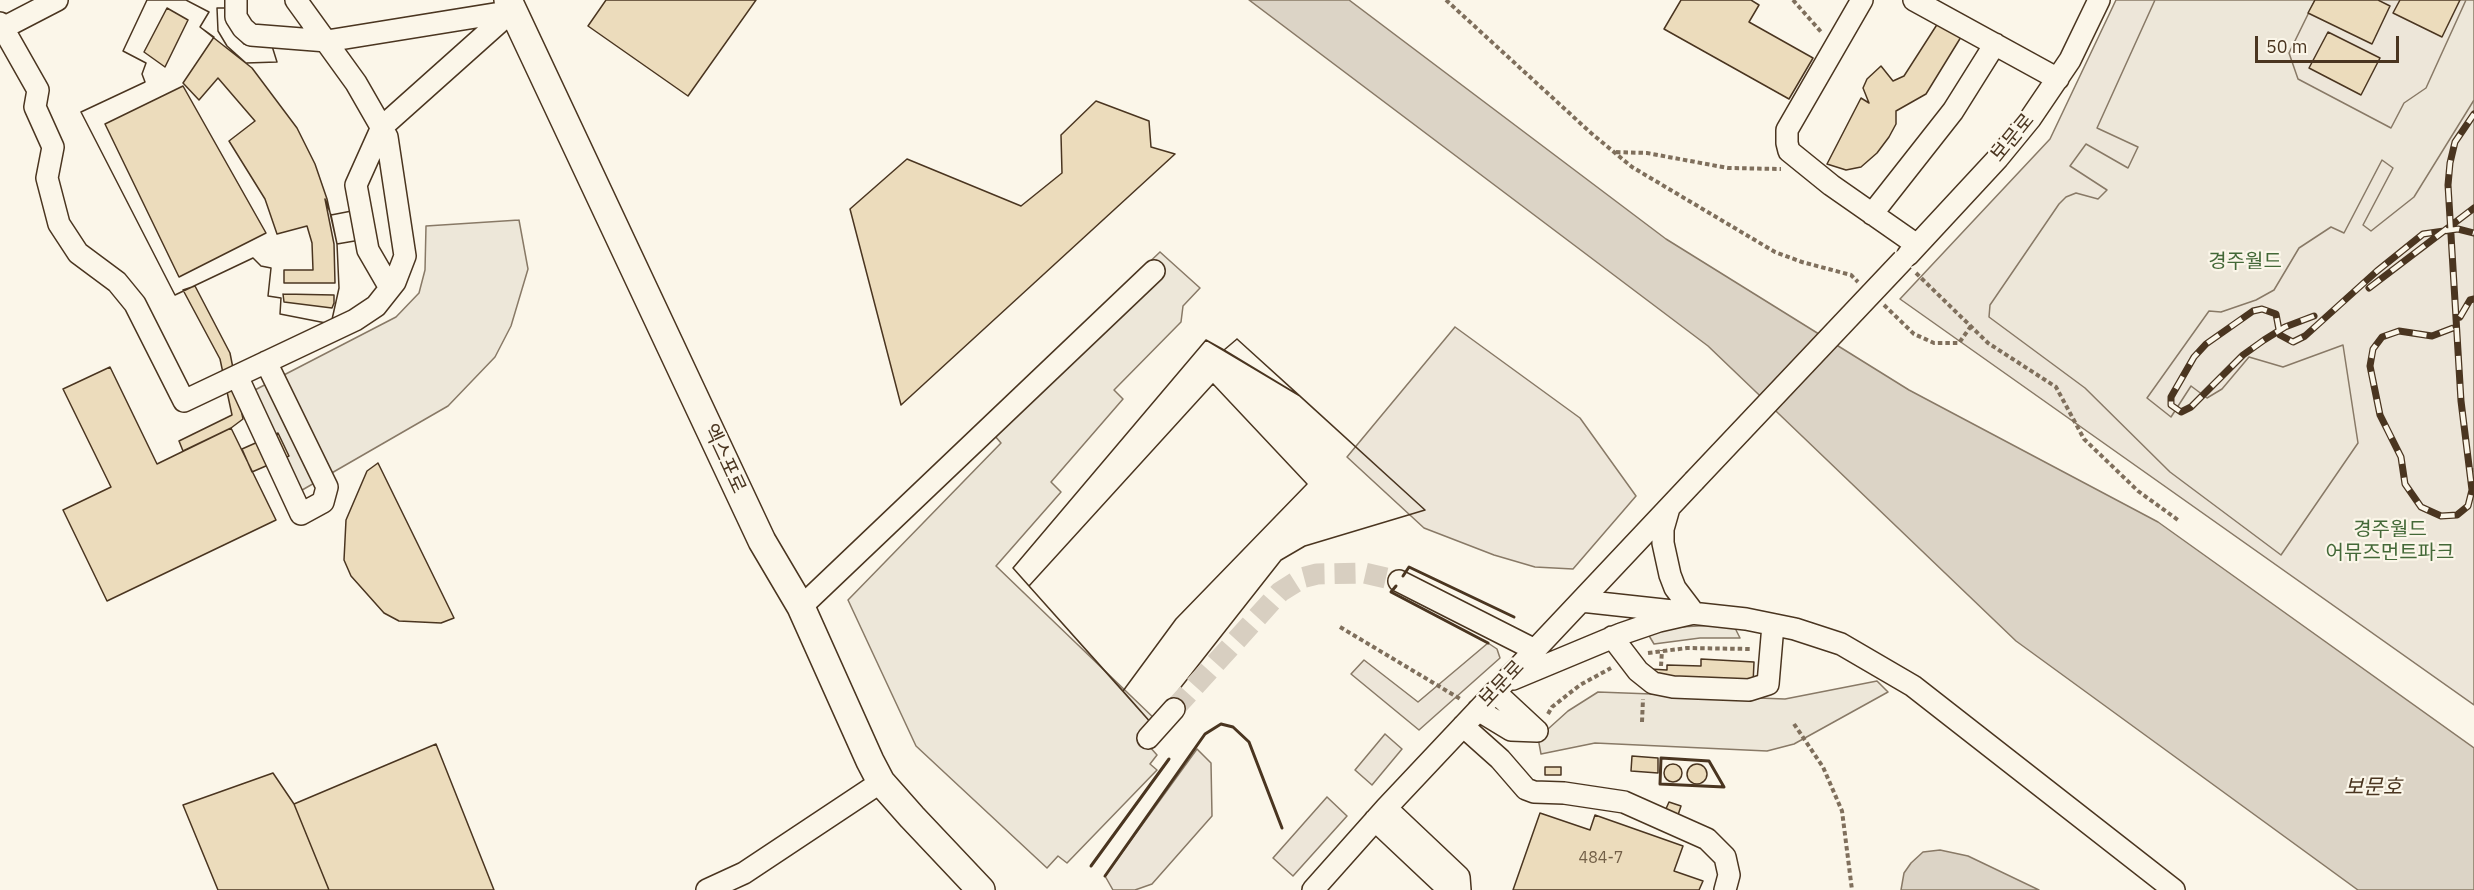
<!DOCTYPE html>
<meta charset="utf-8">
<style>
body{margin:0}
#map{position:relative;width:2474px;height:890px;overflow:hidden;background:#fbf6e9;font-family:"IBM Plex Sans",sans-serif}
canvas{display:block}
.scale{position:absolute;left:2255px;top:36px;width:144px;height:27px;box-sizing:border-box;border:3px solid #4a3520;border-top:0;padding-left:8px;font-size:18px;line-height:21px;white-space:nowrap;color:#4a3520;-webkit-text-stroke:4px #fbf6e9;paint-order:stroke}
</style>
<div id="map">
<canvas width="2474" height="890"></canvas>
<div class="scale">50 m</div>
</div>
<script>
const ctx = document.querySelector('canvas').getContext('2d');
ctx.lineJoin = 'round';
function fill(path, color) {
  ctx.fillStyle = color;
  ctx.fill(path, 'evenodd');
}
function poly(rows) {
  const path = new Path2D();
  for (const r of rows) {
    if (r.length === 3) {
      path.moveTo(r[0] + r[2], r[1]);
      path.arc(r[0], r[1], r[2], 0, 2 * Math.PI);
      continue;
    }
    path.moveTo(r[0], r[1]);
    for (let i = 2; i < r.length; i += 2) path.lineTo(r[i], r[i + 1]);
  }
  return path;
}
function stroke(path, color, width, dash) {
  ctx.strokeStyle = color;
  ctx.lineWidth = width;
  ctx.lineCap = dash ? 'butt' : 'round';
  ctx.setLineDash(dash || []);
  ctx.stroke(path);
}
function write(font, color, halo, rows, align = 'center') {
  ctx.font = font + ' "IBM Plex Sans","Noto Sans KR",sans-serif';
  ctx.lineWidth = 4.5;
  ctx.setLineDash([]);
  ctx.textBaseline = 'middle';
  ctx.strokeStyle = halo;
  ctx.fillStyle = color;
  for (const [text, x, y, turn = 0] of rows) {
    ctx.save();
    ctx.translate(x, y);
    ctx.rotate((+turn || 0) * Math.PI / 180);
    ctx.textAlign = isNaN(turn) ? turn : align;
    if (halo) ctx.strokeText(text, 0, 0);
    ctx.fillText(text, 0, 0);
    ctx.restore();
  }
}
const green = poly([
 [2116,0,2474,0,2474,705,1900,299,2050,139,2116,0],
 [1455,327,1580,418,1636,496,1573,569,1535,567,1494,555,1424,528,1347,457,1455,327],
 [1488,643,1497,649,1500,658,1419,730,1351,674,1364,660,1418,702,1488,643],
 [1385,734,1402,749,1372,785,1355,770,1385,734],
 [1197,749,1211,763,1212,816,1152,884,1135,890,1113,890,1105,876,1197,749],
 [1327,797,1347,816,1293,876,1273,858,1327,797]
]);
fill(green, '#ede6d9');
stroke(green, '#887966', 1.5);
const parking = poly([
 [2155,0,2315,0,2289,53,2298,79,2391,128,2404,103,2426,88,2466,0,2474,0,2474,100,2414,197,2371,231,2363,225,2393,168,2382,160,2344,233,2331,227,2299,248,2274,290,2256,300,2221,312,2209,311,2147,398,2171,417,2191,386,2207,398,2222,389,2249,357,2283,367,2343,345,2358,443,2281,555,2170,472,2085,388,1989,317,1990,305,2059,204,2066,197,2076,193,2098,199,2107,190,2070,166,2086,144,2128,168,2138,147,2097,128,2155,0],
 [519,220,528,269,511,326,495,357,448,406,297,493,251,392,396,317,419,293,425,270,426,226,519,220],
 [1160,252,1200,288,1183,306,1181,322,1114,390,1123,399,1051,482,1061,492,996,566,1158,722,1141,737,1157,755,1150,764,1157,770,1067,863,1058,856,1047,868,916,746,848,600,1001,443,982,421,1160,252],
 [1733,624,1740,638,1700,638,1654,644,1645,629,1733,624],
 [1877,681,1888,692,1794,744,1767,751,1595,743,1541,754,1538,738,1568,711,1598,692,1785,699,1877,681]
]);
fill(parking, '#ede7d9');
stroke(parking, '#887966', 1.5);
const water = poly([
 [1249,0,1349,0,1666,239,1909,390,2158,522,2474,748,2474,890,2358,890,2016,641,1708,346,1249,0],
 [1940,850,1968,856,2039,890,1901,890,1904,873,1911,863,1923,852,1940,850]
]);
fill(water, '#dcd4c6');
stroke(water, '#887966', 1.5);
const building = poly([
 [147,0,186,0,209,12,200,27,214,37,183,83,199,100,218,78,255,121,229,141,265,199,277,234,307,226,312,243,313,270,284,270,284,283,335,283,334,244,325,199,331,215,367,208,372,238,337,244,339,288,331,324,280,314,281,298,268,296,271,268,261,266,253,258,175,295,81,112,145,82,142,74,146,63,123,51,147,0],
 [167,8,188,20,165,67,144,52,167,8],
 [183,86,266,233,179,277,105,124,183,86],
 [283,294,334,295,334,303,332,308,284,302,283,294],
 [147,0,186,0,209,12,200,27,252,68,297,128,315,164,327,199,337,244,339,288,331,324,280,314,281,298,268,296,271,268,261,266,253,258,175,295,81,112,145,82,142,74,146,63,123,51,147,0],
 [606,0,756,0,688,96,588,26,606,0],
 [1681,0,1751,0,1759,5,1749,22,1813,58,1789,99,1664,29,1681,0],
 [2315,0,2378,0,2390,6,2372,44,2308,13,2315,0],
 [2400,0,2460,0,2442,37,2393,13,2400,0],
 [217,8,231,8,232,29,244,44,251,46,272,46,277,62,246,63,227,46,218,31,217,8],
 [217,8,231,8,232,29,244,44,251,46,272,46,277,62,246,63,227,46,218,31,217,8],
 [1938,23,1961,37,1926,94,1896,111,1896,124,1889,137,1877,153,1861,167,1846,170,1827,164,1861,98,1869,103,1863,88,1867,79,1881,66,1893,81,1904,76,1938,23],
 [2328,32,2380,58,2361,95,2309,68,2328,32],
 [1096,101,1149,121,1151,147,1175,154,901,405,850,209,907,159,1021,206,1062,173,1061,135,1096,101],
 [367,208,372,238,337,244,331,215,367,208],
 [195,286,230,353,243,419,231,428,183,451,179,441,232,415,220,359,183,290,195,286],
 [1237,339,1425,510,1305,546,1281,560,1152,724,1123,691,1176,619,1307,484,1213,384,1029,586,1013,568,1206,340,1224,350,1237,339],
 [1237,339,1300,396,1224,350,1237,339],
 [1206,340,1300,396,1425,510,1305,546,1281,560,1152,724,1013,568,1206,340],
 [110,367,157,464,231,428,276,520,107,601,63,510,111,487,63,389,110,367],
 [1213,384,1307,484,1176,619,1123,691,1029,586,1213,384],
 [278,433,289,456,252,472,242,449,278,433],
 [378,463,454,618,441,623,399,621,384,613,351,576,344,560,346,520,367,471,378,463],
 [1701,659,1754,662,1753,684,1649,677,1650,669,1667,670,1667,665,1701,666,1701,659],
 [436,744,494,890,329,890,294,804,436,744],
 [1632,756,1658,758,1658,773,1631,771,1632,756],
 [1673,773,9],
 [1697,774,10],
 [1545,767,1561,767,1561,775,1545,775,1545,767],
 [273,773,294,804,329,890,218,890,183,805,273,773],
 [1669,802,1681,806,1678,815,1665,811,1669,802],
 [1540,813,1590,830,1595,815,1683,846,1674,871,1703,881,1699,890,1513,890,1540,813]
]);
fill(building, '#ecdcbc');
stroke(building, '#4a3520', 1.5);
stroke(poly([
 [1174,709,1280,592,1302,578,1317,574,1364,573,1399,581]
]), '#d8cfc1', 21, [21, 10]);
const minor = poly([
 [236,0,236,17,243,28,251,35,327,41,513,11],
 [1862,0,1787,130,1787,143,1789,151,1831,185,1917,245],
 [1914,0,2058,79],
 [0,23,38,90,35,107,53,147,47,178,59,224,78,253,117,282,135,304,184,401,355,320,376,306,395,282,405,256,387,137,356,83,296,0],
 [3,28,57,0],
 [1872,214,1953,111,1995,44],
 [1908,255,1998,158,2030,119,2070,60,2099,0],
 [390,288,368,250,356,185,382,127,513,10],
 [237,376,301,514,323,502,327,487,266,362],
 [1399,581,1535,650],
 [1581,601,1746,619,1795,629,1841,644,1913,686,2174,890],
 [801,607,1154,271],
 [1612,637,1638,671,1653,683,1673,687,1749,690,1768,684,1773,625],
 [1513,679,1621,634,1659,621,1694,613,1675,588,1670,575,1663,543,1663,529,1669,508],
 [1495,692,1537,731],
 [1478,710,1511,730,1537,731],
 [1463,726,1500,759,1526,789,1534,792,1564,793,1624,802,1707,839,1725,857,1729,875,1725,890],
 [1148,738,1174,709],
 [1386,808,1459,877,1460,890],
 [1375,820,1445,886,1457,890],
 [707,890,744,873,881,782],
 [1313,890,1386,808,1694,481]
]);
const major = poly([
 [508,0,762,541,801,607,870,761,881,782,912,817,981,890]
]);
stroke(minor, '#4a3520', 24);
stroke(major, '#4a3520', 30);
stroke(poly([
 [1446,0,1591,133,1632,167,1775,252,1802,262,1851,275,1858,282],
 [1793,0,1822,33],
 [1616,152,1647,153,1728,168,1781,169],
 [1916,273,1988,343,2056,387,2084,439,2138,491,2178,520],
 [1884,305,1914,334,1934,343,1959,343,1971,326],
 [2469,470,2474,470],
 [1340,627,1462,700],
 [1648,653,1687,648,1751,649],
 [1661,666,1662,650],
 [1548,714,1552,707,1580,685,1611,668],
 [1642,722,1643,699],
 [1794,724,1823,767,1842,811,1852,890]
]), '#7f6f5c', 4, [4.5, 3]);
stroke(minor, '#fbf6e9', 21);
stroke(major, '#fbf6e9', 27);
const rail = poly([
 [2369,288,2474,208],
 [2314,316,2285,327,2264,340,2243,355,2191,407,2181,412,2171,405,2171,397,2194,357,2206,344,2253,311,2262,309,2276,314,2280,335,2293,342,2305,336,2377,271,2423,234,2458,229,2474,233],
 [2460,317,2470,300,2474,299],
 [2453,328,2432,336,2399,331,2382,337,2373,349,2370,366,2380,415,2401,457,2405,484,2421,507,2441,516,2457,515,2468,506,2472,490,2461,401,2448,185,2450,163,2455,142,2474,114]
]);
stroke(rail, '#4a3520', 7);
stroke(rail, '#fbf6e9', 4.5, [14]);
const minorBridge = poly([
 [1694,481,1903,260]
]);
stroke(minorBridge, '#4a3520', 24, []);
stroke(minorBridge, '#fbf6e9', 21);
stroke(poly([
 [1403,576,1409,567,1514,617],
 [1396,586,1391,592,1488,643],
 [1661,758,1709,761,1724,787,1660,784,1661,758],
 [1091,866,1169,759],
 [1105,876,1205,734,1221,724,1233,727,1249,742,1282,828]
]), '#4a3520', 3);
write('16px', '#725f47', null, [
 ["484-7",1601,858]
]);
write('20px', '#4a3520', '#fbf6e9', [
 ["보문로",2013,138,-51],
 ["엑스포로",724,459,65],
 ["보문로",1502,684,-47]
]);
write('20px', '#436837', '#fbf6e9', [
 ["경주월드",2245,262],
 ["경주월드",2390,530],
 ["어뮤즈먼트파크",2390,553]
]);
write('italic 21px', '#4a3520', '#fbf6e9', [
 ["보문호",2373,788]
]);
</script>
